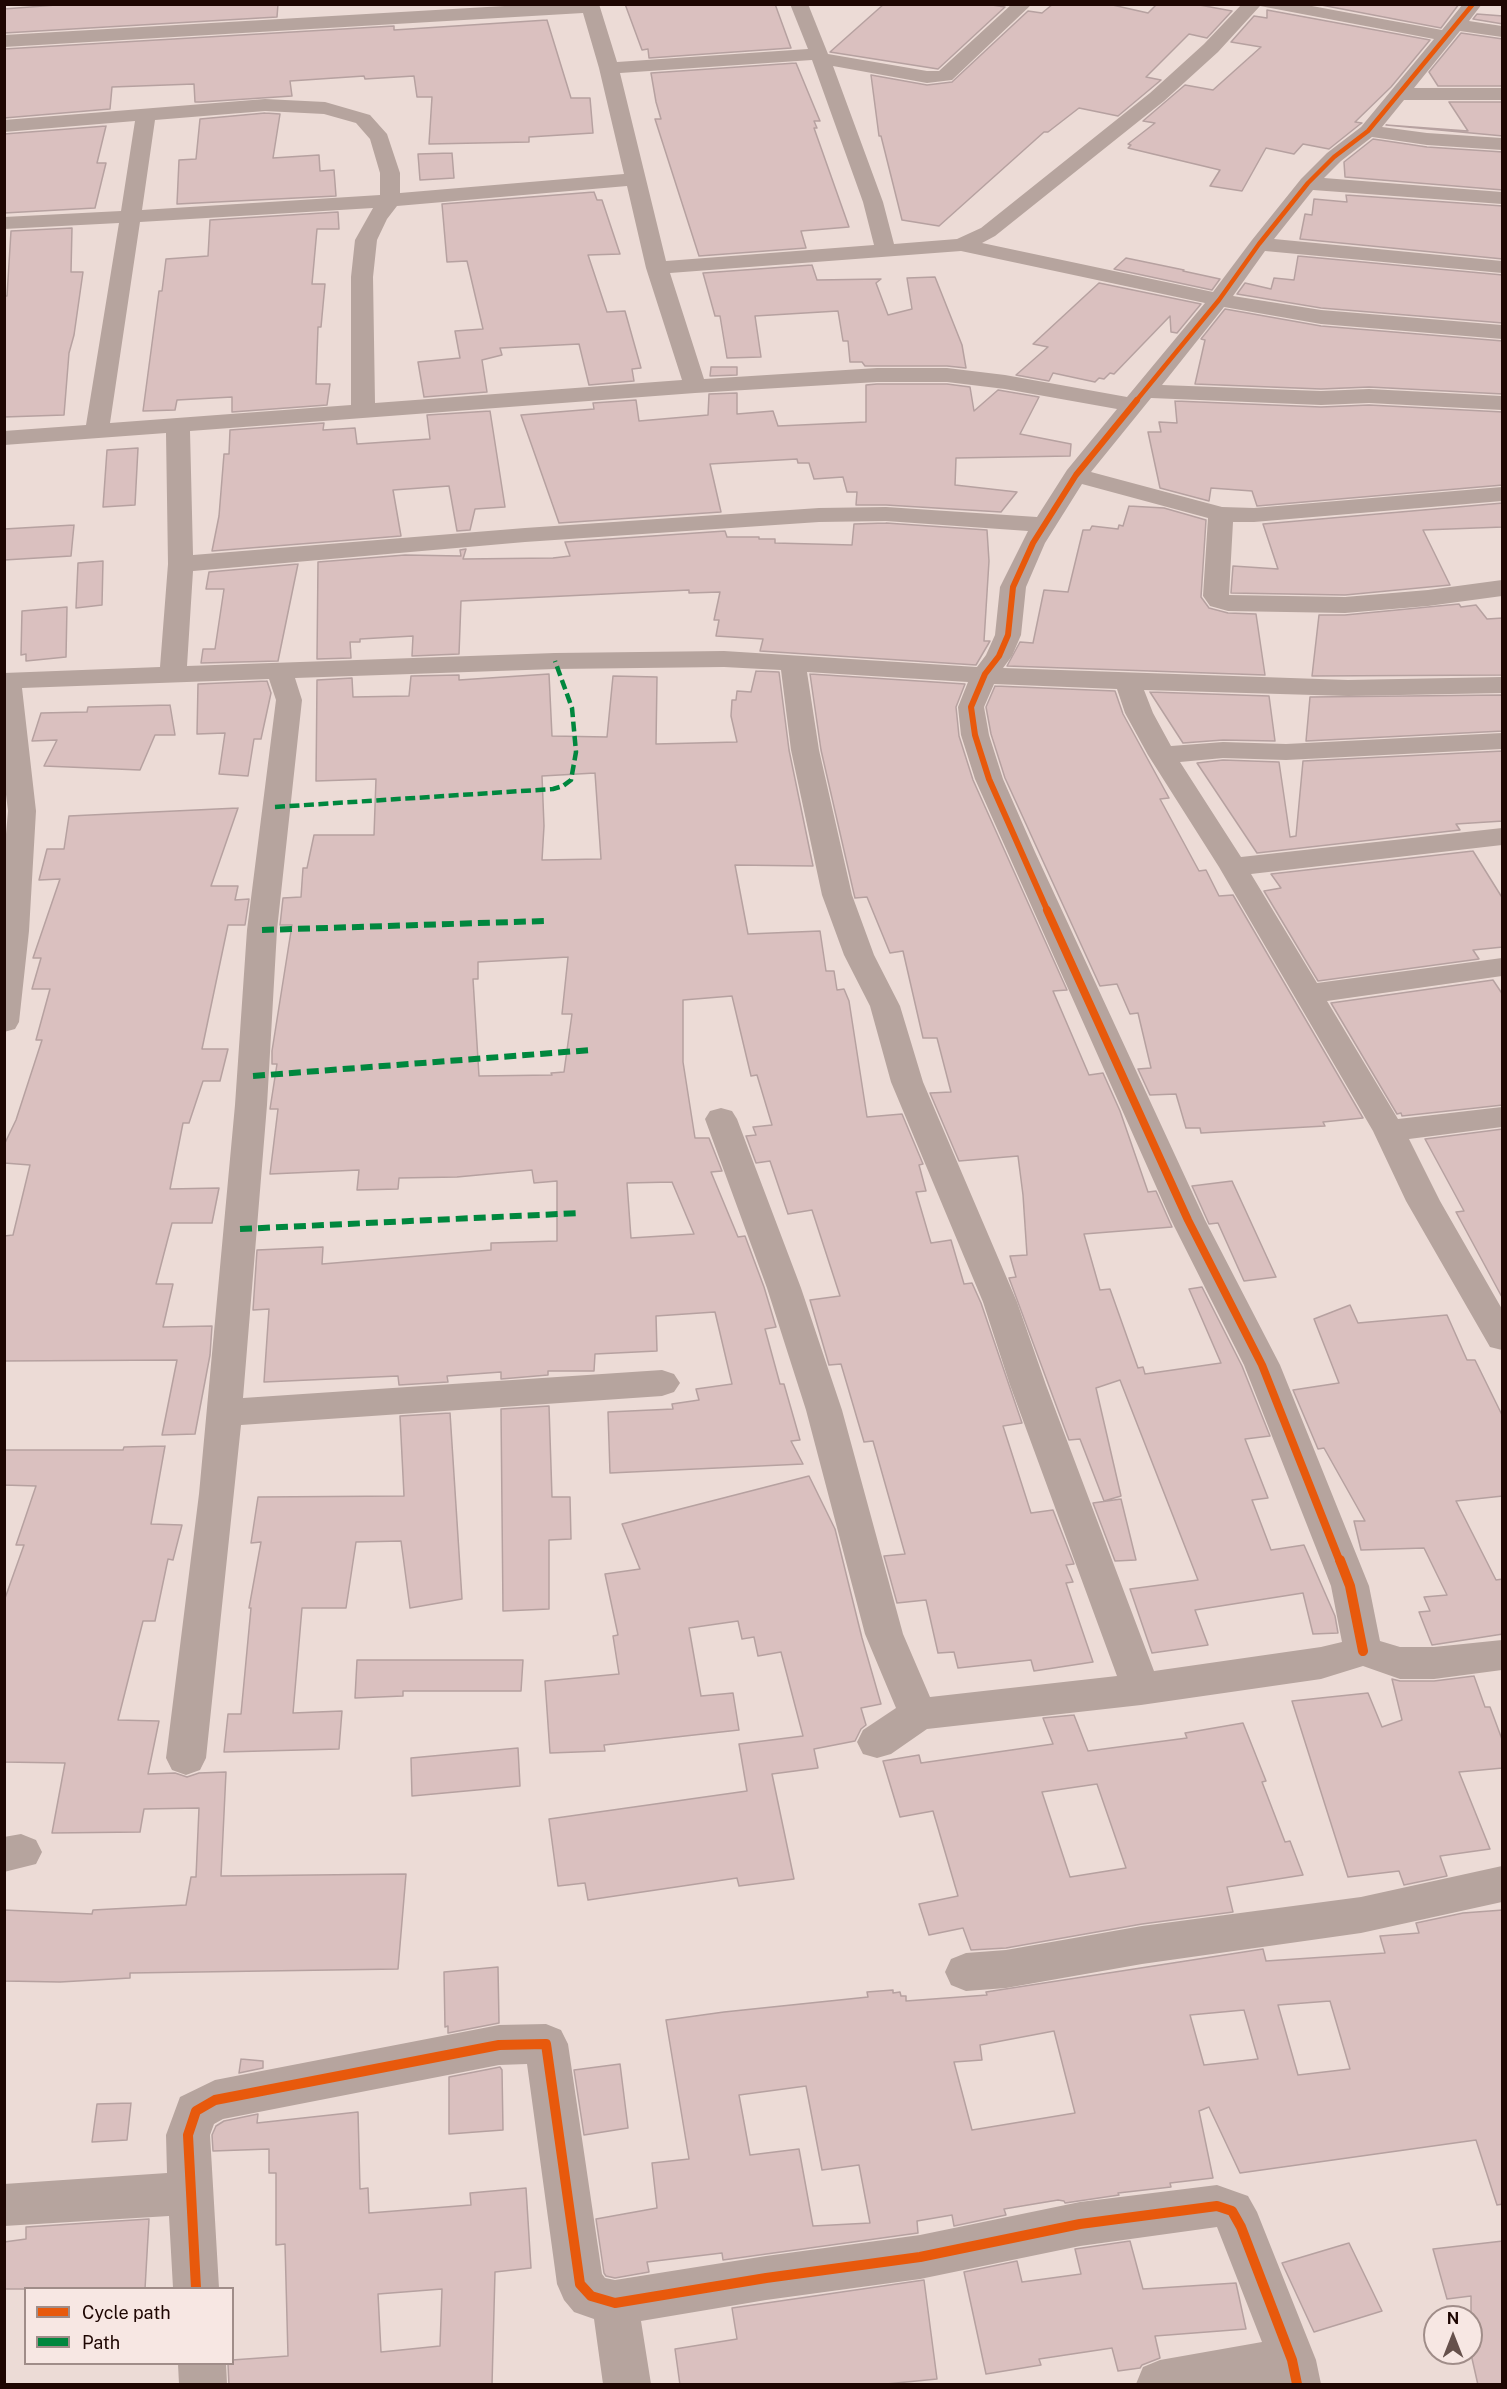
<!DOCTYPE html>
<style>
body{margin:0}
#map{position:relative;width:1507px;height:2389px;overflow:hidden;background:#ecdbd6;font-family:"Public Sans",sans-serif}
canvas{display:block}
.frame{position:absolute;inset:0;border:6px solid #1e0602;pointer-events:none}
.legend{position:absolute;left:24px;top:2287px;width:210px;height:78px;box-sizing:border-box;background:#f7e7e3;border:2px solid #a08d89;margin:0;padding:8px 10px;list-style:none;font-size:18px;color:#1e0602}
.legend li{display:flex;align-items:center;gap:12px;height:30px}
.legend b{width:30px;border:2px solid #a08d89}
.north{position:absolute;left:1423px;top:2305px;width:60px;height:60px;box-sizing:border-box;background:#f7e7e3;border:2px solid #a08d89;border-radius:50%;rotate:0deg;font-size:16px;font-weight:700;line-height:24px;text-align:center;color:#1e0602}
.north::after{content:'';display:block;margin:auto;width:21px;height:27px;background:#66514c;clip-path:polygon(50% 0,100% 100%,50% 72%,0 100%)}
</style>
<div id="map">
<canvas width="1507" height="2389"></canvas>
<div class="frame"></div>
<ul class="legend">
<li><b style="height:8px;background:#e8590c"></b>Cycle path</li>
<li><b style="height:8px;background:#00873e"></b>Path</li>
</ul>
<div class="north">N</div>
</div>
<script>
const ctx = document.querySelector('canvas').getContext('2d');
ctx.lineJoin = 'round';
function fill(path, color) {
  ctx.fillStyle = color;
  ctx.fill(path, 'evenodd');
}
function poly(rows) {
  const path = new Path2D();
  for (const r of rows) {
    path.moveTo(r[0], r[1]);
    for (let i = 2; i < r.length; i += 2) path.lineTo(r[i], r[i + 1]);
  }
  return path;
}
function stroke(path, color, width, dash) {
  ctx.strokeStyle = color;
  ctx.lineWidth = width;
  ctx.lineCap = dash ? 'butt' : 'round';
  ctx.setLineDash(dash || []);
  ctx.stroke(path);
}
const building = poly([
 [69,4,249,5,278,4,277,17,4,33,4,9,69,4],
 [625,4,775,4,791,48,649,58,648,49,642,50,625,4],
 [884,4,985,4,1005,7,938,69,830,52,884,4],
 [1053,4,1108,4,1148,13,1157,4,1194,4,1232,11,1207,38,1189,34,1146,77,1161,80,1118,116,1079,108,1048,132,1044,132,939,226,902,220,881,136,879,136,871,75,927,85,952,82,1028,11,1042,13,1053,4],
 [1316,4,1459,4,1441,28,1316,4],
 [1267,10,1430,40,1391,87,1355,122,1362,123,1359,125,1329,149,1303,144,1294,154,1266,148,1242,191,1210,186,1220,170,1128,148,1131,145,1128,144,1155,123,1143,121,1185,85,1213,90,1261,47,1231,42,1254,16,1267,18,1267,10],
 [1477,14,1503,16,1503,24,1473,19,1477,14],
 [547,20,571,98,590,98,593,133,529,137,529,142,429,144,432,97,417,97,414,76,365,79,364,76,290,81,292,96,201,102,195,102,194,84,112,87,110,109,4,118,4,49,394,26,394,30,547,20],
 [1461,33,1503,39,1503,86,1438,86,1429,72,1461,33],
 [796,63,820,121,814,121,817,128,814,128,849,227,801,231,806,248,699,256,655,119,661,119,656,102,651,73,796,63],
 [1449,102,1503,102,1503,136,1386,125,1468,131,1449,102],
 [265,113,280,114,273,158,319,155,320,171,334,170,336,196,177,204,179,160,196,159,200,119,265,113],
 [106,126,97,163,106,163,95,208,4,213,4,134,106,126],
 [1373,139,1427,147,1503,152,1503,190,1345,177,1344,162,1373,139],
 [452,153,454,178,420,180,418,154,452,153],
 [594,192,597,200,602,200,620,254,588,255,607,312,625,311,641,368,632,369,634,381,589,385,579,344,500,348,502,355,482,360,487,392,424,397,418,362,460,358,455,331,483,329,467,261,447,262,442,204,594,192],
 [1346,195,1503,206,1503,259,1300,239,1305,214,1312,215,1314,199,1347,202,1346,195],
 [338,212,339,229,317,229,312,284,325,284,321,327,318,327,316,384,330,384,327,405,232,412,232,397,177,400,175,410,143,411,159,291,162,291,166,259,208,256,210,220,338,212],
 [72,228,71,272,83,272,74,335,69,353,64,415,4,417,4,296,7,296,11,231,72,228],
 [1298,256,1503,275,1503,323,1321,308,1237,294,1245,283,1271,289,1274,278,1294,280,1298,256],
 [1126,258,1184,270,1183,271,1220,279,1212,290,1114,269,1126,258],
 [812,265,817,280,881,279,876,283,888,315,912,309,907,278,935,277,962,345,966,368,947,366,865,366,862,362,850,362,848,341,843,341,838,311,755,316,761,357,727,358,720,316,715,316,703,273,812,265],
 [1099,283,1201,304,1177,333,1171,332,1170,316,1114,374,1110,373,1104,379,1099,378,1095,382,1053,373,1049,381,1016,375,1048,347,1033,344,1099,283],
 [1225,309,1321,326,1503,341,1503,394,1369,387,1321,389,1195,384,1205,340,1201,339,1225,309],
 [711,367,737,367,737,375,710,376,711,367],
 [877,384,947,384,970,387,974,411,998,390,1039,397,1020,434,1071,444,1070,456,956,458,955,485,1017,492,1001,512,886,505,856,505,857,492,847,492,843,477,814,479,809,463,798,463,797,459,710,464,721,512,559,523,521,415,594,409,593,403,636,400,639,421,708,415,709,394,737,393,737,414,773,411,778,426,866,422,866,385,877,384],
 [1175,401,1321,407,1369,405,1503,412,1503,485,1257,506,1252,491,1211,488,1209,501,1160,488,1148,432,1161,432,1159,422,1177,423,1175,401],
 [490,411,505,507,475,509,470,530,457,531,449,486,393,490,401,536,212,551,219,516,224,454,229,454,230,430,324,423,323,430,355,428,357,444,430,439,427,415,490,411],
 [138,448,135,505,103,507,107,450,138,448],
 [1503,503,1503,527,1423,530,1450,585,1345,595,1231,593,1233,566,1278,569,1263,524,1503,503],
 [1129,506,1164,508,1206,520,1201,597,1209,608,1228,613,1256,614,1265,675,1007,666,1020,642,1033,643,1044,590,1068,592,1083,530,1090,530,1092,526,1118,529,1119,525,1123,526,1129,506],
 [886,523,987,530,989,561,984,641,990,641,976,665,760,651,763,639,716,636,719,620,714,620,720,592,689,593,689,590,461,601,459,654,412,656,413,636,360,639,360,642,350,642,351,658,317,659,318,562,405,555,461,556,460,550,466,549,463,559,553,558,570,556,565,542,725,531,727,537,759,537,759,539,775,539,775,543,852,545,854,524,886,523],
 [74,525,71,556,4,560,4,529,74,525],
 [103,561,102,605,76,608,78,563,103,561],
 [298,564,278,661,201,663,203,649,215,649,224,589,206,589,209,572,298,564],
 [1459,604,1461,607,1476,605,1487,619,1503,618,1503,675,1312,676,1319,615,1345,615,1459,604],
 [67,607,66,657,26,661,26,654,21,655,22,611,67,607],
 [756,671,779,672,789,750,813,866,735,865,748,934,820,931,826,971,834,971,837,990,844,989,849,1001,867,1117,902,1114,923,1164,919,1165,926,1191,916,1192,931,1243,951,1240,964,1284,972,1283,981,1303,1022,1423,1003,1426,1031,1513,1053,1510,1074,1564,1066,1565,1073,1582,1066,1583,1093,1662,1034,1671,1031,1660,958,1668,954,1652,938,1653,926,1600,897,1603,884,1556,905,1554,873,1441,864,1442,841,1364,829,1365,810,1300,840,1296,812,1210,788,1214,770,1161,756,1163,746,1136,756,1135,753,1127,772,1125,757,1075,751,1076,732,996,683,1000,683,1062,695,1138,709,1138,722,1171,711,1172,738,1237,745,1236,764,1287,776,1327,765,1329,780,1384,784,1384,800,1440,791,1441,803,1464,610,1473,608,1412,673,1409,672,1404,699,1400,696,1389,732,1384,715,1312,656,1316,657,1351,595,1354,594,1371,548,1371,548,1375,501,1379,501,1372,447,1376,448,1382,399,1385,398,1376,264,1382,269,1309,253,1310,257,1250,323,1247,322,1264,491,1250,491,1243,557,1241,557,1181,534,1183,532,1170,457,1177,399,1178,398,1189,357,1190,359,1170,270,1174,278,1109,270,1109,277,1064,272,1064,272,1051,292,925,280,925,283,898,301,897,303,868,307,868,314,835,374,835,376,779,316,781,317,680,352,678,353,697,409,696,411,676,459,675,459,680,549,674,552,736,607,737,613,676,657,677,656,744,737,742,731,716,732,700,736,700,737,691,751,692,756,671],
 [595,773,601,859,542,860,544,826,542,776,595,773],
 [568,957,562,1014,572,1014,564,1072,551,1073,552,1075,479,1076,473,979,478,979,478,962,568,957],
 [672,1182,694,1234,631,1238,627,1183,672,1182],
 [810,674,965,684,956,707,959,736,973,780,1067,990,1053,991,1089,1075,1103,1073,1120,1111,1148,1192,1156,1191,1172,1227,1084,1234,1100,1290,1110,1289,1138,1368,1143,1367,1145,1374,1221,1363,1189,1289,1202,1287,1242,1366,1270,1436,1245,1439,1268,1498,1252,1500,1271,1550,1304,1545,1335,1616,1338,1633,1313,1634,1303,1593,1195,1610,1208,1645,1152,1653,1130,1589,1198,1580,1120,1380,1096,1388,1121,1496,1104,1501,1080,1439,1069,1440,1009,1278,1016,1277,1010,1256,1027,1255,1023,1195,1018,1156,959,1161,930,1093,951,1092,937,1038,923,1038,903,951,890,953,867,897,855,898,854,894,821,750,810,674],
 [267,681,271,693,261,739,254,739,248,776,219,774,225,733,197,734,198,684,267,681],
 [995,686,1115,691,1123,714,1169,798,1160,799,1199,871,1206,870,1219,896,1233,895,1363,1118,1323,1122,1325,1126,1201,1133,1200,1128,1186,1128,1176,1094,1150,1095,1138,1069,1151,1068,1138,1013,1130,1014,1117,984,1100,986,1005,778,991,734,986,707,995,686],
 [1150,692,1269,696,1275,741,1223,740,1183,743,1150,692],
 [1503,695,1503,731,1306,741,1310,697,1503,695],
 [170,705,175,735,155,735,140,770,44,766,57,740,32,741,41,713,87,712,88,707,170,705],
 [1503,751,1503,821,1456,824,1460,830,1257,853,1197,763,1223,760,1279,762,1290,837,1296,836,1303,761,1503,751],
 [238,808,211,886,238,886,235,900,249,899,245,925,228,925,202,1049,228,1049,220,1081,203,1081,189,1123,183,1123,170,1189,219,1188,212,1223,172,1223,156,1284,173,1284,163,1327,212,1326,210,1355,195,1434,162,1435,177,1360,4,1361,4,1236,13,1235,30,1165,4,1163,4,1145,16,1120,42,1040,36,1040,50,989,32,989,41,958,33,958,60,879,39,880,47,849,64,849,69,816,238,808],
 [1473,851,1503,899,1503,947,1473,950,1479,959,1318,981,1264,891,1281,888,1271,874,1473,851],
 [1493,980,1503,995,1503,1105,1402,1116,1401,1113,1397,1114,1331,1003,1493,980],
 [1503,1129,1503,1299,1456,1212,1464,1211,1425,1139,1503,1129],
 [1232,1181,1276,1277,1244,1281,1218,1223,1209,1224,1192,1186,1232,1181],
 [1350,1305,1358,1323,1447,1315,1467,1360,1475,1360,1503,1417,1503,1496,1456,1501,1496,1580,1503,1579,1503,1634,1432,1645,1419,1612,1430,1611,1424,1597,1447,1595,1424,1548,1361,1550,1354,1521,1365,1521,1324,1448,1318,1449,1293,1390,1339,1383,1314,1319,1350,1305],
 [549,1406,552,1497,570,1497,571,1539,549,1540,549,1609,503,1611,501,1409,549,1406],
 [450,1413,462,1599,410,1608,401,1541,356,1542,346,1608,302,1608,293,1713,342,1711,339,1749,224,1752,228,1714,241,1714,251,1608,249,1608,261,1542,251,1543,258,1497,404,1496,400,1416,450,1413],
 [165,1446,151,1524,182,1525,173,1560,168,1559,155,1621,143,1621,118,1720,159,1721,148,1774,175,1773,187,1777,199,1773,226,1772,221,1876,406,1874,398,1969,130,1973,130,1978,60,1982,4,1981,4,1910,92,1914,93,1910,186,1905,191,1877,196,1877,199,1808,144,1809,140,1832,52,1833,65,1763,4,1762,4,1601,24,1545,16,1545,36,1486,4,1485,4,1450,123,1450,124,1447,165,1446],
 [809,1476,835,1529,862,1638,881,1704,861,1708,866,1725,861,1729,855,1741,814,1749,818,1768,772,1774,794,1879,739,1886,737,1878,588,1900,585,1883,558,1886,549,1819,747,1791,739,1744,803,1736,781,1652,758,1656,754,1637,742,1639,738,1621,689,1628,701,1696,733,1693,739,1730,604,1745,605,1751,550,1753,545,1681,619,1674,613,1636,618,1635,605,1574,640,1569,622,1524,809,1476],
 [1121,1499,1136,1560,1115,1561,1093,1503,1121,1499],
 [357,1660,523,1660,521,1691,403,1691,403,1696,355,1698,357,1660],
 [1474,1676,1485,1707,1490,1707,1503,1742,1503,1768,1459,1772,1490,1849,1440,1856,1447,1876,1404,1885,1399,1871,1348,1877,1292,1701,1368,1693,1382,1727,1402,1720,1392,1679,1400,1681,1434,1681,1474,1676],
 [1074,1715,1088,1751,1187,1738,1185,1733,1243,1723,1266,1781,1262,1782,1285,1842,1290,1841,1303,1875,1227,1887,1233,1912,1142,1924,1006,1948,971,1950,963,1928,929,1935,919,1904,958,1896,933,1811,900,1817,883,1761,919,1755,921,1763,1053,1744,1043,1718,1074,1715],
 [1097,1784,1126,1868,1070,1877,1042,1792,1097,1784],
 [518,1748,520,1786,412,1796,411,1758,518,1748],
 [1503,1910,1503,2204,1497,2205,1476,2140,1240,2173,1209,2107,1199,2111,1213,2178,1170,2183,1171,2187,1118,2193,1119,2195,1065,2203,1064,2201,1058,2200,1004,2209,1006,2215,954,2226,952,2215,917,2221,918,2233,723,2260,722,2253,647,2262,649,2272,615,2278,606,2276,604,2273,596,2219,657,2208,652,2163,689,2159,666,2020,724,2012,868,1997,867,1992,893,1990,893,1993,900,1992,901,1996,906,1996,906,2001,987,1995,986,1992,1263,1949,1266,1961,1385,1953,1380,1936,1419,1933,1416,1923,1463,1913,1503,1910],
 [1330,2001,1350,2069,1298,2075,1278,2005,1330,2001],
 [1244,2010,1258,2059,1204,2065,1190,2015,1244,2010],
 [1054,2031,1075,2113,972,2130,954,2062,982,2060,980,2045,1054,2031],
 [806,2086,822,2170,859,2165,870,2223,813,2226,799,2149,750,2155,739,2095,806,2086],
 [498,1967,499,2023,448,2033,448,2026,445,2027,444,1972,498,1967],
 [241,2059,263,2061,263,2068,239,2073,241,2059],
 [620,2064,628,2128,584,2135,574,2070,620,2064],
 [500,2067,502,2070,503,2130,449,2134,449,2077,500,2067],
 [131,2103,127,2140,92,2142,97,2104,131,2103],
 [358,2112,360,2189,368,2188,369,2213,471,2205,470,2193,526,2188,531,2268,495,2272,492,2385,229,2385,228,2364,232,2364,232,2360,288,2356,285,2244,276,2245,276,2173,269,2173,269,2149,213,2151,212,2135,216,2126,224,2121,258,2114,257,2123,358,2112],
 [442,2289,440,2346,381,2352,378,2294,442,2289],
 [149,2219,145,2289,4,2289,4,2242,26,2239,26,2227,149,2219],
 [1130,2241,1143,2289,1236,2283,1246,2329,1155,2336,1160,2358,1142,2365,1140,2368,1118,2371,1112,2348,1039,2359,1041,2365,986,2374,964,2272,1017,2261,1022,2282,1081,2274,1075,2249,1130,2241],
 [1503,2241,1503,2385,1478,2385,1471,2354,1471,2296,1447,2299,1433,2249,1503,2241],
 [1349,2243,1382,2311,1314,2332,1282,2263,1349,2243],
 [924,2280,937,2379,876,2385,680,2385,675,2349,737,2339,732,2308,924,2280]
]);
fill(building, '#dac0bf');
stroke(building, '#b6a1a0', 1.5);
fill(poly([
 [539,4,599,4,617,62,808,49,790,4,808,4,828,54,927,71,939,71,1012,4,1032,4,952,80,927,83,833,66,883,202,894,244,957,239,981,228,1150,93,1204,44,1242,4,1301,4,1442,30,1463,4,1482,4,1469,21,1502,26,1502,37,1460,31,1414,88,1502,88,1502,100,1404,100,1382,127,1427,133,1502,138,1502,150,1427,145,1372,137,1341,161,1324,178,1502,192,1502,204,1313,190,1274,239,1502,261,1502,273,1265,251,1233,296,1321,310,1502,325,1502,339,1321,324,1224,307,1162,385,1321,391,1369,389,1502,396,1502,410,1369,403,1321,405,1151,398,1091,472,1222,507,1254,508,1502,487,1502,501,1254,522,1233,522,1229,595,1345,597,1428,590,1502,580,1502,596,1428,606,1345,613,1228,611,1210,606,1203,596,1208,518,1082,484,1045,543,1026,587,1021,635,1012,656,1003,668,1348,680,1502,677,1502,693,1348,696,1144,690,1153,713,1171,746,1223,742,1286,744,1502,733,1502,749,1286,760,1223,758,1180,762,1241,857,1502,828,1502,845,1251,874,1317,983,1502,958,1502,976,1327,1001,1398,1119,1502,1107,1502,1127,1409,1139,1440,1201,1502,1309,1502,1350,1490,1347,1406,1201,1373,1131,1219,867,1148,755,1125,713,1117,689,994,684,984,707,989,735,1003,779,1035,852,1205,1220,1280,1365,1369,1586,1380,1641,1400,1647,1434,1647,1502,1640,1502,1670,1434,1679,1400,1679,1363,1666,1321,1679,1141,1705,927,1729,891,1754,877,1758,863,1754,857,1742,863,1730,896,1708,865,1634,806,1410,767,1288,705,1119,710,1111,721,1108,732,1111,737,1119,801,1288,842,1410,903,1634,930,1697,1117,1676,1010,1385,983,1302,891,1082,870,1006,844,955,822,895,791,750,781,670,724,667,555,669,295,678,302,700,277,930,267,1105,243,1398,662,1370,674,1374,680,1383,674,1392,662,1396,241,1425,206,1758,200,1770,186,1775,172,1770,166,1758,199,1494,235,1105,247,930,276,700,269,679,22,688,36,811,29,931,19,1022,15,1029,4,1032,4,857,8,811,4,778,4,673,160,667,168,564,166,433,4,445,4,431,86,425,119,223,4,229,4,217,121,211,135,121,4,132,4,120,265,99,325,102,370,115,387,134,400,173,400,193,624,174,599,68,583,13,4,47,4,35,539,4],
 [1260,6,1434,39,1361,127,1327,153,1301,179,1252,240,1213,292,982,243,995,236,1164,101,1218,52,1260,6],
 [812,60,863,202,874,245,666,261,620,73,812,60],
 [265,111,324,114,356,123,370,139,380,173,380,195,142,210,155,120,265,111],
 [627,186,646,268,682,380,375,403,373,277,377,240,387,219,397,206,627,186],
 [373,208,355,240,351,277,351,405,110,423,140,222,373,208],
 [961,251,1205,303,1127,397,1005,375,947,368,877,368,704,379,670,273,961,251],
 [877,382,947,382,1005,389,1117,409,1067,470,1037,517,886,507,819,508,525,528,193,555,190,431,695,393,877,382],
 [886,521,1028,531,1000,587,995,635,986,655,977,667,724,651,555,653,187,666,193,571,525,542,819,522,886,521],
 [807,672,968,682,958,707,961,735,975,779,1171,1220,1244,1365,1331,1586,1342,1642,1321,1647,1154,1671,1046,1385,1017,1302,923,1082,900,1006,874,955,852,895,819,750,807,672],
 [21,1834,36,1840,42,1852,36,1864,4,1872,4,1837,21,1834],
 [1502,1866,1502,1902,1361,1933,1142,1964,1006,1988,966,1991,951,1985,945,1972,951,1959,966,1953,1006,1950,1142,1926,1361,1897,1502,1866],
 [546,2024,561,2030,568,2044,602,2274,605,2278,615,2280,766,2256,920,2235,1080,2202,1217,2185,1248,2196,1257,2212,1316,2360,1321,2384,1136,2384,1143,2367,1160,2360,1262,2342,1217,2227,1080,2246,920,2279,766,2300,641,2321,651,2384,603,2384,594,2319,574,2312,564,2300,557,2284,527,2064,499,2065,223,2119,214,2124,210,2135,219,2288,173,2288,169,2216,4,2226,4,2184,167,2173,166,2135,180,2097,215,2080,499,2025,546,2024],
 [178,2364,226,2364,227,2384,179,2384,178,2364]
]), '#b6a49e');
stroke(poly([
 [275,807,553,789,563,786,571,780,576,752,572,708,555,661]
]), '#00873e', 4.5, [10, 4.5]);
stroke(poly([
 [262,930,544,921],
 [253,1076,591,1050],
 [240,1229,581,1213]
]), '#00873e', 6, [12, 6]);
stroke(poly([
 [1136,401,1219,300,1259,244,1308,183,1334,157,1368,131,1473,4]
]), '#e8590c', 4.5);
stroke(poly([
 [1048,912,989,779,975,735,971,707,985,674,999,656,1008,635,1013,587,1033,543,1076,475,1137,400]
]), '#e8590c', 6);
stroke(poly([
 [1047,910,1188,1220,1262,1365,1340,1562]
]), '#e8590c', 8);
stroke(poly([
 [1340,1560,1350,1586,1363,1651],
 [196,2288,188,2135,196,2111,215,2100,499,2045,546,2044,580,2284,591,2296,615,2303,766,2278,920,2257,1080,2224,1217,2206,1232,2211,1241,2227,1292,2360,1297,2384]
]), '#e8590c', 10);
</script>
